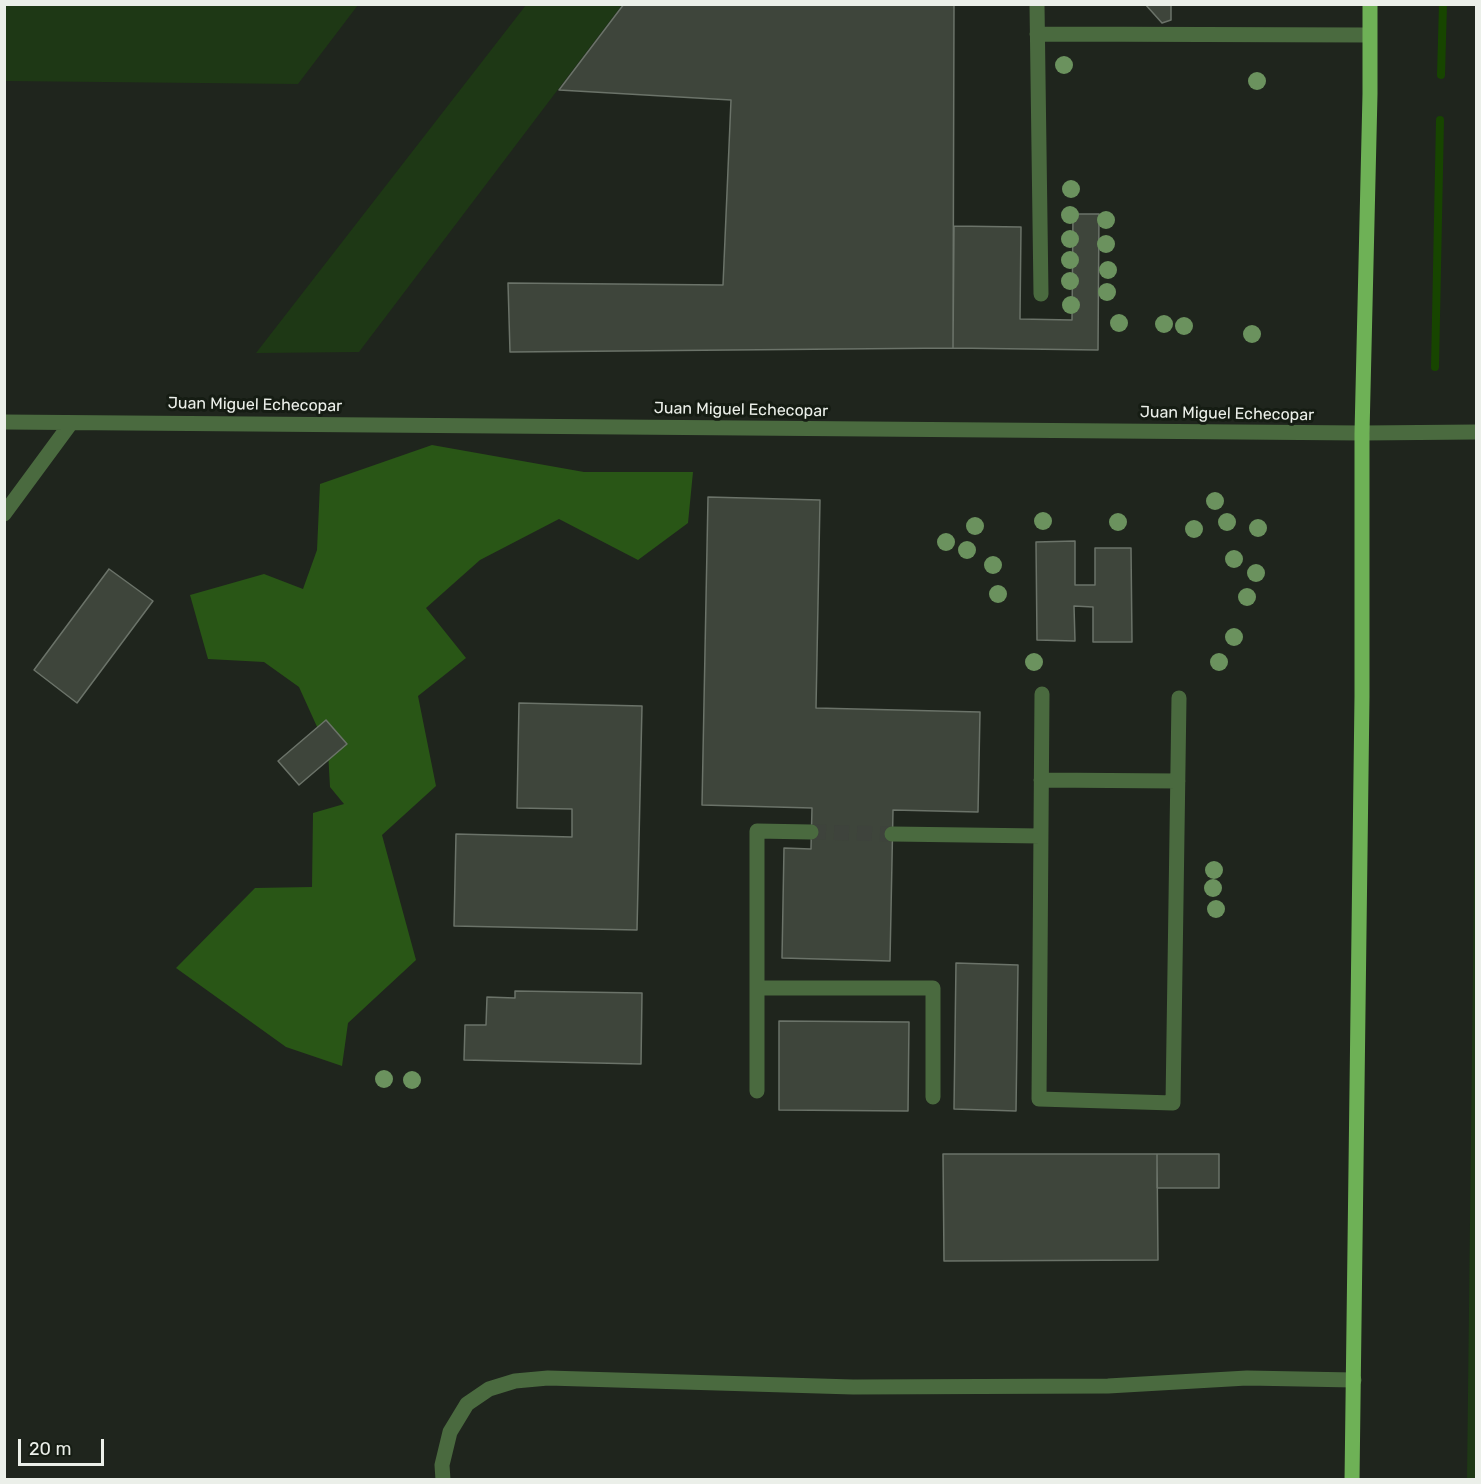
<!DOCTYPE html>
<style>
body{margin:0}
#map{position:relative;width:1481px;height:1484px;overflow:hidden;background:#1f251d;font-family:Rubik,sans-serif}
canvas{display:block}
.frame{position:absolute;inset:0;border:6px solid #ebefe9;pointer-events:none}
.scale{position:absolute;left:18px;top:1439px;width:86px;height:27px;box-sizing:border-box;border:3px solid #ebefe9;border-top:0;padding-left:8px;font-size:18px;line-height:21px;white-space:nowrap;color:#ebefe9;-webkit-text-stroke:4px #151c13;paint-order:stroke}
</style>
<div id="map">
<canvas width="1481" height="1484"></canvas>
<div class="frame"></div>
<div class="scale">20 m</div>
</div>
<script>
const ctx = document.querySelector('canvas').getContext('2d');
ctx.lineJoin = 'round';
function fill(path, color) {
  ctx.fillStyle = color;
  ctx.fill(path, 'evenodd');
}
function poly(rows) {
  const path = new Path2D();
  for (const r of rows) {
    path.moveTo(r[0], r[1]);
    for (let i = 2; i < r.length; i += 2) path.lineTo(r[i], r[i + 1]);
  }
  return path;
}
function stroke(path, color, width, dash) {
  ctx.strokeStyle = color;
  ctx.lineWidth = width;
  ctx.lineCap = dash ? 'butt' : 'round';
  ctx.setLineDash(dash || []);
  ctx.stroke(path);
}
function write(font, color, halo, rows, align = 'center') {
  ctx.font = font + ' Rubik,sans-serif';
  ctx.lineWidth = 6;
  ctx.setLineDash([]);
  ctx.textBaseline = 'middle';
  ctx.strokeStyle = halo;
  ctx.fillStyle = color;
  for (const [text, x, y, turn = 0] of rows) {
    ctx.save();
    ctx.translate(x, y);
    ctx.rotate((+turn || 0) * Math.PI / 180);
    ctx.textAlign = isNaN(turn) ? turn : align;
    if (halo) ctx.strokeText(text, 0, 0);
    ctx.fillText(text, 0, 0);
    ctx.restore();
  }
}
fill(poly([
 [5,4,358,4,358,5,298,84,5,81],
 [526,5,622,5,359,352,256,353],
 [1476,708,1476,1479,1467,1479]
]), '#1e3815');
fill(poly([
 [432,445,584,472,693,472,688,523,638,560,559,519,480,560,426,608,466,658,418,696,436,786,382,835,416,960,348,1023,342,1066,286,1047,176,968,255,888,312,887,313,813,344,804,330,787,328,751,299,687,264,662,208,659,190,595,264,574,303,589,317,550,320,484]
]), '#295616');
stroke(poly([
 [1441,75,1443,4],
 [1435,367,1440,120]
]), '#174500', 8);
const building = poly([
 [624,4,954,4,953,348,510,352,508,283,723,285,731,100,559,90,624,4],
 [1145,4,1171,4,1171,20,1162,23,1145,4],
 [1073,214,1099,214,1098,350,953,348,954,226,1021,227,1020,319,1072,320,1073,214],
 [708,497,820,500,816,708,980,712,978,812,893,810,890,961,782,958,784,848,811,849,812,808,702,805,708,497],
 [1075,541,1075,585,1095,585,1095,548,1131,548,1132,642,1093,642,1093,607,1074,606,1075,641,1037,640,1036,542,1075,541],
 [109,569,153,601,77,703,34,670,109,569],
 [519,703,642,706,637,930,454,926,456,834,572,837,572,809,517,808,519,703],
 [326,720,347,744,299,785,278,761,326,720],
 [956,963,1018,965,1016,1111,954,1109,956,963],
 [515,991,642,993,641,1064,464,1060,465,1025,486,1025,487,997,515,998,515,991],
 [779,1021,909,1022,908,1111,779,1110,779,1021],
 [943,1154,1157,1154,1158,1260,944,1261,943,1154],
 [1157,1154,1219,1154,1219,1188,1157,1188,1157,1154]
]);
fill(building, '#3e453b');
stroke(building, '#6b7369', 1.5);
stroke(poly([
 [811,832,892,834]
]), '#3e433c', 15, [15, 8]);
stroke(poly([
 [1037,4,1041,294],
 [1037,34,1369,35],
 [4,422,1362,433,1476,432],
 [4,514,71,423],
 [1042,694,1039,1099,1173,1103,1179,698],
 [1041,780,1178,781],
 [892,834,1041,836],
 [757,988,933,988,933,1097],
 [757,1091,757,831,811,832],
 [443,1480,442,1465,450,1432,467,1404,489,1389,515,1381,548,1378,853,1387,1108,1386,1247,1378,1354,1380]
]), '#4a6a3f', 15);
stroke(poly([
 [1352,1480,1362,696,1362,433,1370,94,1370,4]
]), '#6eb156', 15);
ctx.fillStyle = '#6b925e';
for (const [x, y] of [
 [1064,65],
 [1257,81],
 [1071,189],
 [1070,215],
 [1106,220],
 [1070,239],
 [1106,244],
 [1070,260],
 [1108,270],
 [1070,281],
 [1107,292],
 [1071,305],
 [1119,323],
 [1164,324],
 [1184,326],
 [1252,334],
 [1215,501],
 [1043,521],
 [1118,522],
 [1227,522],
 [975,526],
 [1258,528],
 [1194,529],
 [946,542],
 [967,550],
 [1234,559],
 [993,565],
 [1256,573],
 [998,594],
 [1247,597],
 [1234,637],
 [1034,662],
 [1219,662],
 [1214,870],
 [1213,888],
 [1216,909],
 [384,1079],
 [412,1080]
]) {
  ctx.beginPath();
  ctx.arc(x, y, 9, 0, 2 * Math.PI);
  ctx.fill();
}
write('16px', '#ebefe9', '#151c13', [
 ["Juan Miguel Echecopar",255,405,1],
 ["Juan Miguel Echecopar",741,410,1],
 ["Juan Miguel Echecopar",1227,414,1]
]);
</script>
